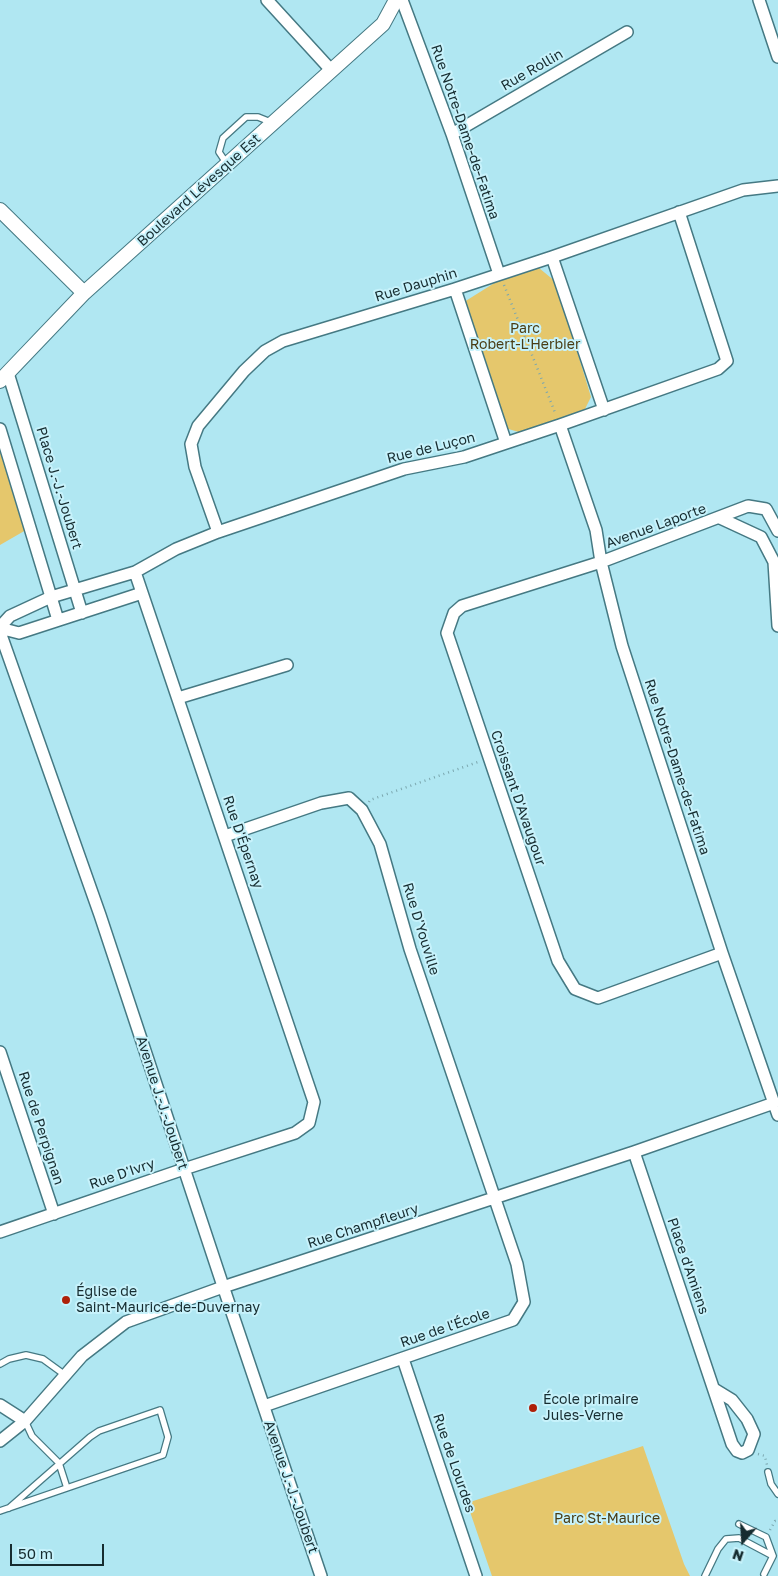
<!DOCTYPE html>
<meta charset="utf-8">
<style>
body{margin:0}
#map{position:relative;width:778px;height:1576px;overflow:hidden;background:#b0e7f2;font-family:"Golos Text",sans-serif}
canvas{display:block}
.north{position:absolute;left:718px;top:1516px;width:50px;height:50px;-webkit-text-stroke:4px #c7f2fb;paint-order:stroke;rotate:199deg;font-size:14px;font-weight:700;line-height:20px;text-align:center;color:#162c30}
.north::after{content:'';display:block;margin:auto;width:18px;height:22px;background:#162c30;clip-path:polygon(50% 0,100% 100%,50% 72%,0 100%)}
.scale{position:absolute;left:10px;top:1544px;width:94px;height:22px;box-sizing:border-box;border:2px solid #162c30;border-top:0;padding-left:6px;font-size:15px;line-height:18px;white-space:nowrap;color:#162c30;-webkit-text-stroke:4px #c7f2fb;paint-order:stroke}
</style>
<div id="map">
<canvas width="778" height="1576"></canvas>
<div class="north">N</div>
<div class="scale">50 m</div>
</div>
<script>
const ctx = document.querySelector('canvas').getContext('2d');
ctx.lineJoin = 'round';
function fill(path, color) {
  ctx.fillStyle = color;
  ctx.fill(path, 'evenodd');
}
function poly(rows) {
  const path = new Path2D();
  for (const r of rows) {
    path.moveTo(r[0], r[1]);
    for (let i = 2; i < r.length; i += 2) path.lineTo(r[i], r[i + 1]);
  }
  return path;
}
function stroke(path, color, width, dash) {
  ctx.strokeStyle = color;
  ctx.lineWidth = width;
  ctx.lineCap = dash ? 'butt' : 'round';
  ctx.setLineDash(dash || []);
  ctx.stroke(path);
}
function write(font, color, halo, rows, align = 'center') {
  ctx.font = font + ' "Golos Text",sans-serif';
  ctx.lineWidth = 4;
  ctx.setLineDash([]);
  ctx.textBaseline = 'middle';
  ctx.strokeStyle = halo;
  ctx.fillStyle = color;
  for (const [text, x, y, turn = 0] of rows) {
    ctx.save();
    ctx.translate(x, y);
    ctx.rotate((+turn || 0) * Math.PI / 180);
    ctx.textAlign = isNaN(turn) ? turn : align;
    if (halo) ctx.strokeText(text, 0, 0);
    ctx.fillText(text, 0, 0);
    ctx.restore();
  }
}
fill(poly([
 [539,268,556,282,591,397,581,417,522,433,505,428,464,302,496,282,523,270],
 [0,433,26,530,0,545],
 [643,1446,684,1564,690,1576,492,1576,467,1503]
]), '#e5c76c');
const service = poly([
 [227,164,219,152,223,138,246,117,258,117,273,123],
 [0,1364,9,1359,26,1355,43,1359,65,1375],
 [25,1421,32,1436,59,1463,67,1488],
 [768,1472,771,1484,778,1494],
 [0,1511,163,1455,168,1437,160,1410,99,1431,90,1437,9,1508],
 [739,1524,766,1537,773,1556,764,1574],
 [705,1576,718,1549,726,1539,739,1538,773,1556]
]);
const minor = poly([
 [267,0,331,70],
 [402,0,452,134,499,274],
 [759,0,778,57],
 [452,134,627,32],
 [552,257,604,410],
 [455,289,506,443],
 [8,373,82,613],
 [560,425,596,530,601,562,622,646,722,953,778,1115],
 [0,429,58,620],
 [720,518,761,537,774,562,778,626],
 [218,532,195,467,191,444,198,426,244,371,265,351,283,341,455,289,552,257,743,190,778,186],
 [0,627,10,616,51,597,135,572,176,549,218,532,404,469,464,457,560,425,718,369,727,361,679,212],
 [0,628,19,633,142,593],
 [0,632,100,915,221,1280,321,1576],
 [178,698,287,665],
 [225,836,321,803,349,798,362,810,380,844,410,949,517,1264,524,1302,513,1320,264,1406],
 [722,953,598,998,575,989,558,961,447,633,454,613,462,606,601,562,748,506,766,509,778,531],
 [0,1052,54,1214],
 [634,1152,732,1444,737,1451,742,1453,748,1450,754,1434,747,1419,732,1400,714,1389],
 [0,1232,184,1169,295,1133,309,1123,314,1102,135,572],
 [403,1359,476,1576],
 [0,1405,25,1421],
 [0,1441,25,1421,82,1356,126,1322,223,1287,634,1152,774,1103]
]);
const tertiary = poly([
 [0,210,84,293],
 [0,381,84,293,383,24,396,0]
]);
stroke(service, '#457983', 8);
stroke(minor, '#457983', 14);
stroke(tertiary, '#457983', 16);
stroke(poly([
 [504,285,556,415],
 [369,802,370,800,478,762],
 [758,1454,765,1456,767,1465],
 [770,1530,775,1521,778,1521]
]), '#7ba7af', 2.5, [1, 4]);
stroke(service, '#fff', 5.5);
stroke(minor, '#fff', 11);
stroke(tertiary, '#fff', 14);
for (const [x, y, r, color] of [
 [66,1300,5,"#ae2009"],
 [533,1408,5,"#ae2009"]
]) {
  const dot = new Path2D();
  dot.arc(x, y, r, 0, 2 * Math.PI);
  ctx.fillStyle = color;
  ctx.fill(dot);
  stroke(dot, '#c7f2fb', 2);
}
write('14px', '#162c30', '#c7f2fb', [
 ["Rue Rollin",532,70,-30],
 ["Rue Notre-Dame-de-Fatima",465,132,71],
 ["Boulevard Lévesque Est",199,190,-42],
 ["Rue Dauphin",416,285,-17],
 ["Rue de Luçon",431,448,-14],
 ["Place J.-J.-Joubert",59,488,73],
 ["Avenue Laporte",656,526,-20],
 ["Rue Notre-Dame-de-Fatima",677,767,72],
 ["Croissant D'Avaugour",518,798,71],
 ["Rue D'Épernay",243,842,71],
 ["Rue D'Youville",421,929,73],
 ["Avenue J.-J.-Joubert",162,1103,72],
 ["Rue de Perpignan",41,1128,72],
 ["Rue D'Ivry",122,1174,-19],
 ["Rue Champfleury",363,1226,-18],
 ["Place d'Amiens",688,1266,71],
 ["Rue de l'École",445,1328,-19],
 ["Rue de Lourdes",454,1463,71],
 ["Avenue J.-J.-Joubert",291,1487,71]
]);
write('14px', '#493c13', '#c7f2fb', [
 ["Parc",525,329],
 ["Robert-L'Herbier",525,345],
 ["Parc St-Maurice",607,1519]
]);
write('14px', '#162c30', '#c7f2fb', [
 ["Église de",76,1292],
 ["Saint-Maurice-de-Duvernay",76,1308],
 ["École primaire",543,1400],
 ["Jules-Verne",543,1416]
], 'left');
</script>
